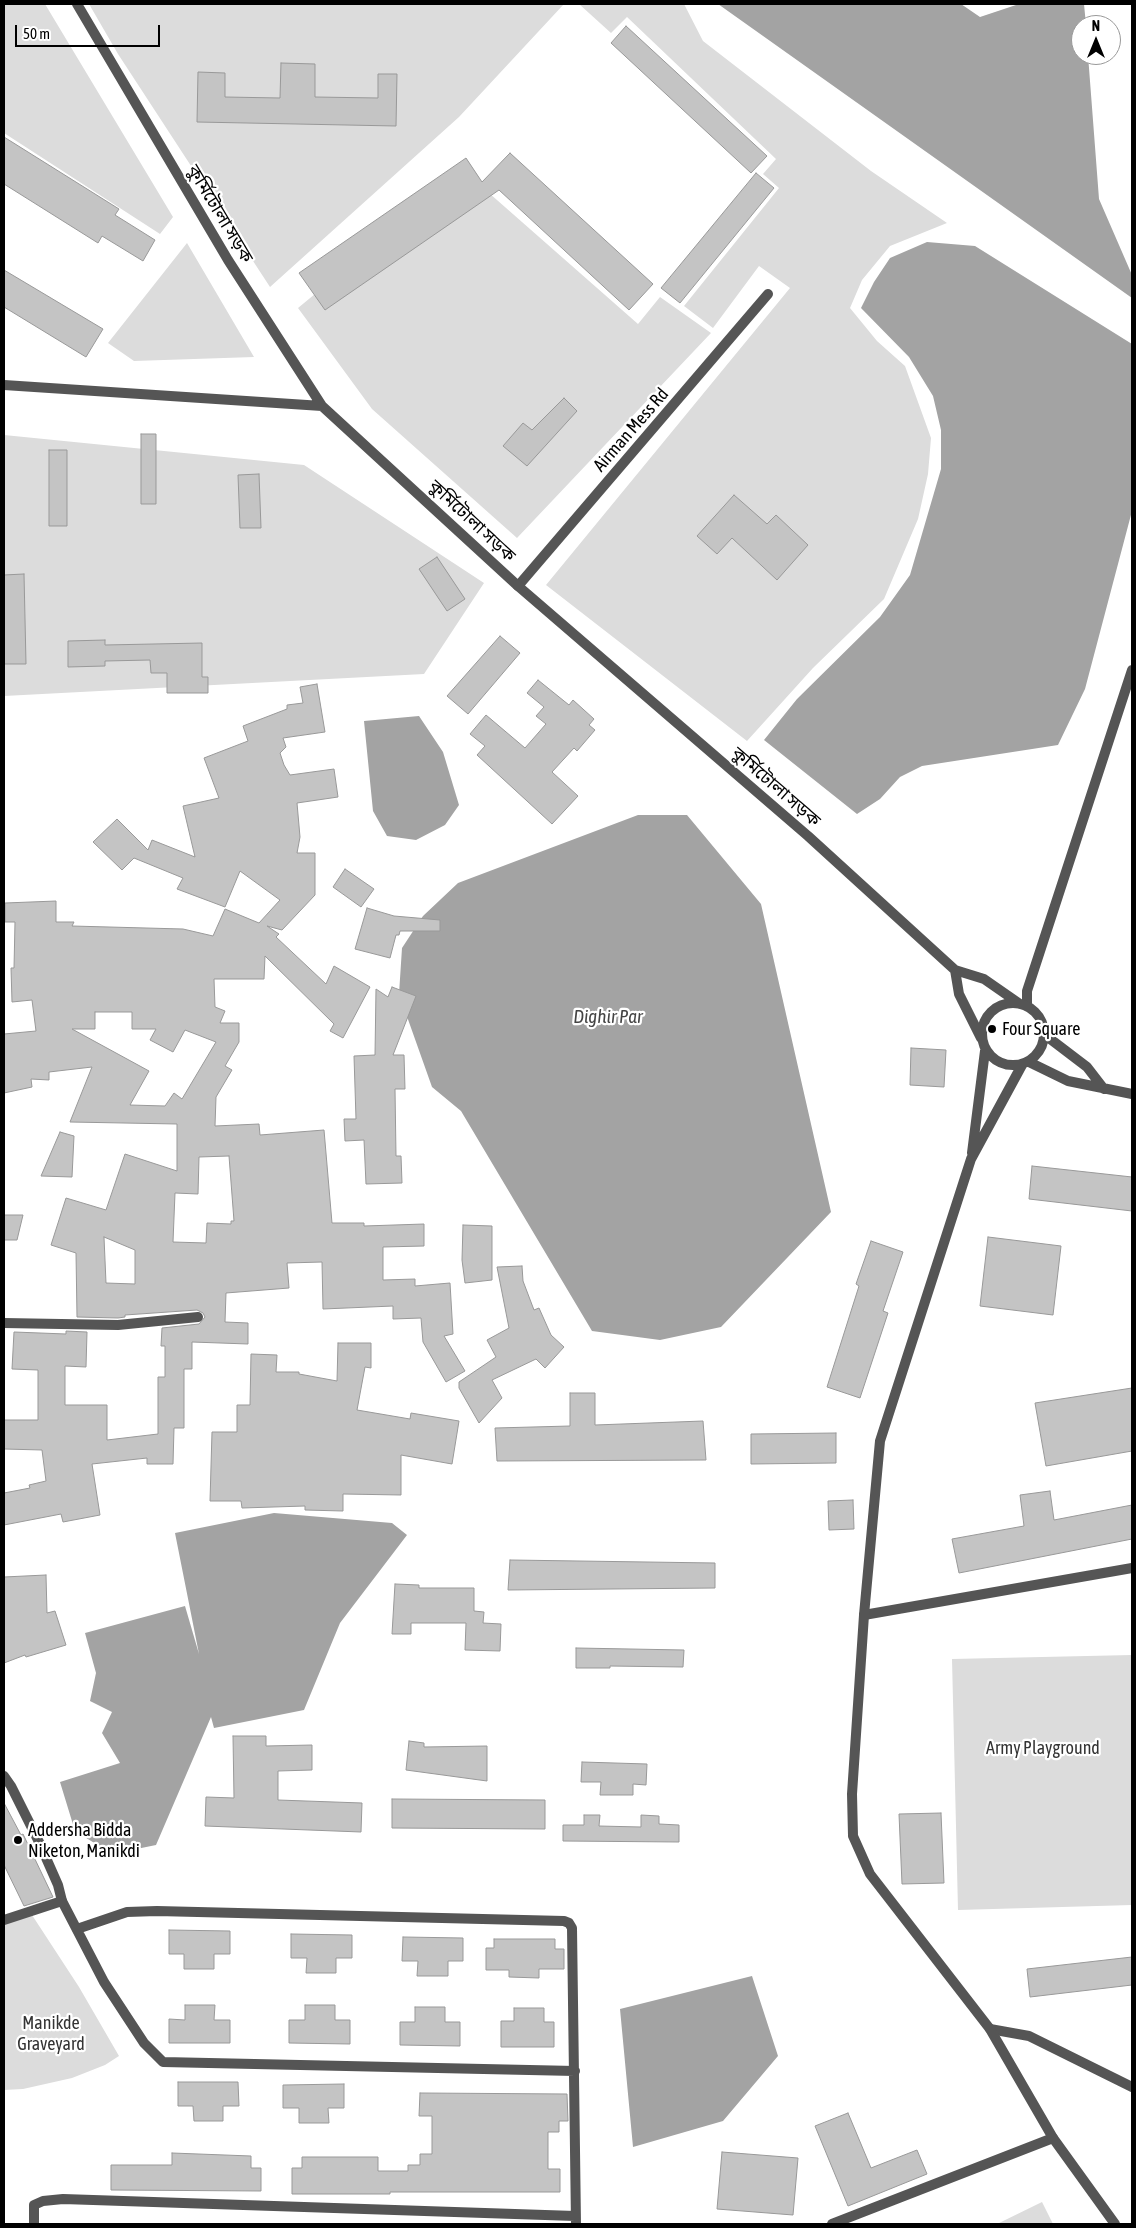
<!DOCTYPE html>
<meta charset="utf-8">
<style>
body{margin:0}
#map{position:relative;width:1136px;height:2228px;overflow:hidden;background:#fff;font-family:"Asap Condensed",sans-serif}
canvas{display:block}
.frame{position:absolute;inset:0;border:5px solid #000;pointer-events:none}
.north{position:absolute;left:1071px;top:15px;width:50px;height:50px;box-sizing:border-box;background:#fff;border:1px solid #999;border-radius:50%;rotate:0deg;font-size:14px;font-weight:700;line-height:20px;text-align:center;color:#000}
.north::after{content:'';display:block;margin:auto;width:18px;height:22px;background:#000;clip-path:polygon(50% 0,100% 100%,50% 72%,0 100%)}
.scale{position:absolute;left:15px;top:25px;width:145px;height:22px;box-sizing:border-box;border:2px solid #000;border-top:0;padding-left:6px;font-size:15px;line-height:18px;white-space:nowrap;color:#000;-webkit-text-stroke:4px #fff;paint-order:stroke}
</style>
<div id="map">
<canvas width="1136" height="2228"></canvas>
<div class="frame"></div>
<div class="north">N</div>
<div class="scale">50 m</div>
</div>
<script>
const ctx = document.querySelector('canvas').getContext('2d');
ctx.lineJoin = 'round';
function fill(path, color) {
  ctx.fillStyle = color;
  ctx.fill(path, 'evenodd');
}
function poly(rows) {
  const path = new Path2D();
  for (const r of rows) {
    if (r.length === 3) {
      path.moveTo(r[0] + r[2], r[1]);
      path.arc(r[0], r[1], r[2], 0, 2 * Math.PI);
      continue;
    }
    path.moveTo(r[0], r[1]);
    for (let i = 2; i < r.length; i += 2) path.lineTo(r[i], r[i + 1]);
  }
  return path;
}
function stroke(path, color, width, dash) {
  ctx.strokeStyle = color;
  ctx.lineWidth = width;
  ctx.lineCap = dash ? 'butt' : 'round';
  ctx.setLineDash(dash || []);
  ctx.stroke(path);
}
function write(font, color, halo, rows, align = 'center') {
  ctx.font = font + ' "Asap Condensed","Noto Sans Bengali",sans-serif';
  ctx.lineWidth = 4.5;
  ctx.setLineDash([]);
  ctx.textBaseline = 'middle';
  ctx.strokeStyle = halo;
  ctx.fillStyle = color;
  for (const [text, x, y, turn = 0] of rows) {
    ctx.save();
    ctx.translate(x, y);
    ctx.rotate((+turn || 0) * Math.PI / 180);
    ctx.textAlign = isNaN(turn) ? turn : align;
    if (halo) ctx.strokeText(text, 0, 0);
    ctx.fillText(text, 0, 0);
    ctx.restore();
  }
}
fill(poly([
 [4,4,45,4,173,217,160,234,4,133],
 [89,4,564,4,459,117,270,287,118,54],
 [579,4,684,4,703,41,871,171,947,223,890,246,862,280,850,308,877,341,905,366,931,438,928,474,918,519,884,599,813,668,747,741,546,585,790,288,759,266,713,328,684,306,779,188,763,174,776,159,627,17,611,33],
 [464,171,638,324,660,297,711,333,517,538,372,409,298,308],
 [187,243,254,357,134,361,108,343],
 [4,435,304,465,484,583,424,674,4,696],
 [1132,1655,1132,1905,958,1910,952,1659],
 [32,1915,79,1987,119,2056,105,2065,72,2078,23,2089,4,2090,4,1924],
 [1042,2202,1053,2224,997,2224]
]), '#dcdcdc');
fill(poly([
 [718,4,961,4,980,17,1019,4,1084,4,1086,25,1081,25,1081,55,1088,55,1099,199,1132,275,1132,298],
 [927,242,975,246,1132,344,1132,511,1085,689,1058,745,922,766,900,777,880,799,857,814,764,740,797,699,880,617,910,575,941,469,941,430,933,396,909,357,861,308,874,282,890,258],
 [419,716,443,752,459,805,445,825,416,840,387,836,373,811,364,721],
 [638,815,687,815,761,904,831,1212,721,1327,660,1340,592,1331,461,1111,432,1087,399,994,402,948,423,916,458,883],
 [274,1513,392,1523,407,1535,340,1623,304,1710,214,1728,211,1717,156,1845,112,1854,75,1831,60,1782,120,1763,102,1733,112,1712,90,1701,96,1673,85,1633,185,1606,199,1654,175,1533],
 [752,1976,778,2056,723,2121,633,2147,620,2009]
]), '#a3a3a3');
const building = poly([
 [626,26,767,156,751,173,611,43,626,26],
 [281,63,315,64,315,97,378,98,378,74,397,74,396,126,197,122,198,72,225,73,225,97,280,98,281,63],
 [4,137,119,209,115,215,155,240,143,261,102,236,98,243,4,184,4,137],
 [510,153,653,284,629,310,499,190,325,310,299,273,466,158,482,182,510,153],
 [756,173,774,188,680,303,661,288,756,173],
 [4,270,103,329,86,357,4,307,4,270],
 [564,398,577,411,527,466,503,446,523,423,532,430,564,398],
 [141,434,156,434,156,504,141,504,141,434],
 [49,450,67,450,67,526,49,526,49,450],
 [259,474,261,528,240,528,238,475,259,474],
 [734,495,767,524,776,515,808,545,777,580,732,538,717,554,697,536,734,495],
 [437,557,465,599,447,611,419,569,437,557],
 [24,574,26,664,4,664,4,575,24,574],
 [500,636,520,653,468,714,447,696,500,636],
 [105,640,105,645,202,643,202,677,208,677,208,693,167,693,167,673,151,673,150,660,105,661,105,666,68,667,68,641,105,640],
 [538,680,569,705,573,700,594,719,589,725,595,730,577,751,574,748,552,772,578,796,552,824,477,755,485,746,470,734,486,715,525,748,546,724,536,716,544,707,527,693,538,680],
 [317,684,325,732,283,738,286,747,280,753,284,765,290,775,334,769,338,797,297,803,300,837,297,853,315,853,315,895,282,930,267,926,279,934,276,937,326,984,334,966,370,987,343,1038,330,1031,334,1024,265,956,264,979,214,979,215,1007,225,1011,220,1023,239,1023,239,1042,225,1066,232,1070,216,1097,215,1126,259,1124,260,1135,324,1130,332,1223,364,1223,364,1226,424,1224,424,1246,383,1247,383,1280,415,1279,415,1286,450,1283,453,1334,444,1336,465,1371,446,1382,423,1342,421,1318,393,1319,393,1306,323,1309,322,1262,287,1263,289,1288,226,1293,225,1322,248,1323,248,1344,192,1342,192,1369,184,1369,184,1428,174,1428,173,1464,147,1464,147,1458,92,1464,100,1515,63,1522,61,1514,4,1525,4,1493,30,1488,29,1485,46,1481,42,1450,4,1449,4,1420,38,1420,38,1370,12,1369,14,1332,66,1334,66,1331,87,1332,86,1367,65,1366,65,1405,107,1405,107,1440,158,1434,158,1377,165,1377,165,1346,161,1346,162,1328,199,1324,205,1317,203,1313,197,1310,125,1315,125,1317,118,1318,77,1317,76,1253,51,1245,66,1198,106,1210,125,1154,177,1171,177,1124,70,1122,92,1067,49,1072,49,1080,31,1079,32,1087,4,1093,4,1034,36,1031,32,1000,12,1002,11,968,14,968,15,922,5,922,5,903,56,901,56,922,74,922,72,926,183,929,213,936,225,909,259,923,280,900,240,871,225,907,177,889,183,878,134,858,122,870,93,842,117,819,148,850,152,840,195,857,183,806,219,798,204,758,248,741,243,726,287,709,287,705,303,703,300,687,317,684],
 [95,1012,132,1012,132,1029,156,1029,150,1040,173,1052,185,1030,216,1042,182,1099,174,1093,165,1106,130,1105,149,1071,72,1029,95,1029,95,1012],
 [229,1156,234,1221,231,1221,231,1224,207,1223,206,1243,173,1242,175,1193,198,1194,199,1157,229,1156],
 [104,1237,135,1250,135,1284,106,1283,104,1237],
 [345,869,374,889,361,907,333,887,345,869],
 [367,908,394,916,440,920,440,931,400,931,399,935,396,935,390,958,355,949,367,908],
 [392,987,416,996,393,1055,404,1055,405,1089,395,1089,396,1156,401,1156,402,1183,366,1184,364,1140,345,1141,344,1119,356,1119,354,1056,375,1055,376,989,388,997,392,987],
 [911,1048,946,1050,944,1087,910,1085,911,1048],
 [60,1132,74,1136,72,1177,41,1176,60,1132],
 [1032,1166,1132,1177,1132,1211,1029,1199,1032,1166],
 [4,1215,23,1215,17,1240,4,1240,4,1215],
 [463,1225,492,1226,492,1280,465,1283,462,1260,463,1225],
 [988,1237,1061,1246,1053,1315,980,1306,988,1237],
 [871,1241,903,1252,883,1311,888,1313,860,1398,827,1387,859,1286,856,1284,871,1241],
 [522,1266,523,1281,534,1310,539,1308,551,1335,564,1347,545,1368,536,1359,492,1380,502,1398,479,1423,459,1388,459,1382,496,1357,487,1340,509,1328,497,1267,522,1266],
 [338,1343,371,1343,371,1368,365,1367,357,1410,410,1419,411,1413,459,1421,452,1464,401,1455,401,1495,343,1494,343,1511,305,1510,305,1506,242,1508,241,1501,210,1501,212,1432,237,1432,237,1405,250,1405,251,1354,277,1355,276,1372,299,1372,299,1374,337,1381,338,1343],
 [1132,1388,1132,1451,1046,1466,1035,1403,1132,1388],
 [570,1393,595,1393,595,1425,703,1421,706,1460,497,1461,495,1428,570,1426,570,1393],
 [836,1433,836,1463,751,1464,751,1434,836,1433],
 [1050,1491,1054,1520,1132,1505,1132,1539,959,1573,952,1539,1024,1526,1020,1495,1050,1491],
 [853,1500,854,1529,829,1530,828,1501,853,1500],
 [510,1560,715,1563,715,1588,508,1590,510,1560],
 [46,1575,47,1613,55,1611,66,1645,26,1657,25,1655,4,1663,4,1577,46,1575],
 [395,1584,419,1585,419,1588,474,1588,474,1611,484,1612,483,1623,501,1624,500,1651,465,1650,466,1623,411,1623,411,1634,392,1634,395,1584],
 [576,1648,684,1650,683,1667,610,1666,610,1668,576,1668,576,1648],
 [233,1736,266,1736,266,1746,312,1745,312,1770,278,1771,278,1800,362,1803,361,1832,205,1826,206,1797,234,1798,233,1736],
 [409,1741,424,1743,424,1747,487,1746,487,1781,406,1770,409,1741],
 [582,1762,647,1764,646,1785,633,1784,633,1795,600,1795,601,1782,581,1782,582,1762],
 [392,1799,545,1800,545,1829,392,1828,392,1799],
 [4,1803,21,1835,23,1834,53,1897,24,1906,4,1865,4,1803],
 [941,1813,944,1883,902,1884,899,1814,941,1813],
 [584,1815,600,1815,599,1826,641,1827,641,1815,659,1816,659,1824,679,1825,679,1842,563,1841,563,1825,584,1825,584,1815],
 [169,1930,230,1931,230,1954,214,1954,214,1969,184,1969,184,1954,169,1954,169,1930],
 [291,1934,352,1935,352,1958,336,1958,336,1973,306,1973,307,1958,291,1958,291,1934],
 [403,1937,463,1938,463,1961,448,1961,448,1976,417,1976,418,1961,402,1961,403,1937],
 [494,1939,555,1939,555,1949,564,1949,564,1969,539,1969,539,1978,509,1977,509,1970,486,1970,486,1948,494,1948,494,1939],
 [1132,1957,1132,1985,1030,1997,1027,1969,1132,1957],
 [185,2005,215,2005,214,2020,230,2020,230,2043,169,2043,169,2019,185,2020,185,2005],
 [305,2005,335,2005,335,2020,350,2020,350,2044,289,2043,289,2020,305,2020,305,2005],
 [415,2007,445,2007,445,2022,460,2022,460,2046,400,2045,400,2022,415,2022,415,2007],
 [514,2008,544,2008,544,2022,554,2022,554,2047,501,2047,501,2021,514,2021,514,2008],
 [178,2082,238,2082,239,2106,223,2106,223,2121,194,2121,193,2106,178,2106,178,2082],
 [344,2084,344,2108,328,2108,329,2123,299,2123,299,2108,283,2108,283,2085,344,2084],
 [420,2093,567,2094,568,2121,559,2121,559,2132,548,2132,548,2169,560,2169,560,2192,390,2192,390,2194,292,2194,292,2168,302,2168,302,2157,378,2157,378,2171,408,2171,408,2165,420,2165,420,2154,432,2154,432,2116,419,2116,420,2093],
 [848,2113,871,2168,917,2150,927,2174,848,2206,815,2126,848,2113],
 [722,2152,798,2158,793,2215,717,2209,722,2152],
 [172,2153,251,2156,251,2168,261,2168,261,2191,111,2190,111,2165,172,2165,172,2153]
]);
fill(building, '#c4c4c4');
stroke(building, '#999', 1);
stroke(poly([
 [518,586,768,294],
 [1027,1006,1027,991,1132,670],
 [4,1323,118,1325,198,1317],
 [864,1615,1132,1568],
 [62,1901,104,1982,144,2043,163,2062,575,2071],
 [77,1929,127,1912,157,1911,564,1921,569,1923,572,1928,576,2224],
 [990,2029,1029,2036,1132,2087],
 [34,2224,34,2205,43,2201,63,2199,575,2216],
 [832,2224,1053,2138]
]), '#555', 10);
stroke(poly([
 [77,4,228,260,322,406,518,586,808,836,955,970,984,979,1020,1004],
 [4,385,322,406],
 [955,970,959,994,981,1038],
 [1013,1034,31],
 [1045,1035,1087,1067,1104,1089],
 [1029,1062,1068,1081,1132,1094],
 [1022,1065,971,1159,880,1441,864,1615,852,1794,853,1836,870,1874,990,2029,1053,2138,1115,2224],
 [972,1153,985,1051],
 [4,1776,11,1786,39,1842,58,1885,62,1901,4,1920]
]), '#555', 10);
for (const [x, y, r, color] of [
 [992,1029,5,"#000"],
 [18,1840,5,"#000"]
]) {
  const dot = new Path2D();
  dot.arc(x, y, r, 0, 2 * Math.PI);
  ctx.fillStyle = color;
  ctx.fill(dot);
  stroke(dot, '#fff', 2);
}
write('18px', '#000', '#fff', [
 ["কুর্মিটোলা সড়ক",220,214,59],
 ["Airman Mess Rd",631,430,-49],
 ["কুর্মিটোলা সড়ক",472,521,43],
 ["কুর্মিটোলা সড়ক",776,787,41]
]);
write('18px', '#000', '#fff', [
 ["Four Square",1002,1029],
 ["Addersha Bidda",28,1830],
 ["Niketon, Manikdi",28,1851]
], 'left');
write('18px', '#333', '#fff', [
 ["Army Playground",1043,1748],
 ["Manikde",51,2023],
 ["Graveyard",51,2044]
]);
write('italic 19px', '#444', '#fff', [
 ["Dighir Par",608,1017]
]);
</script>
